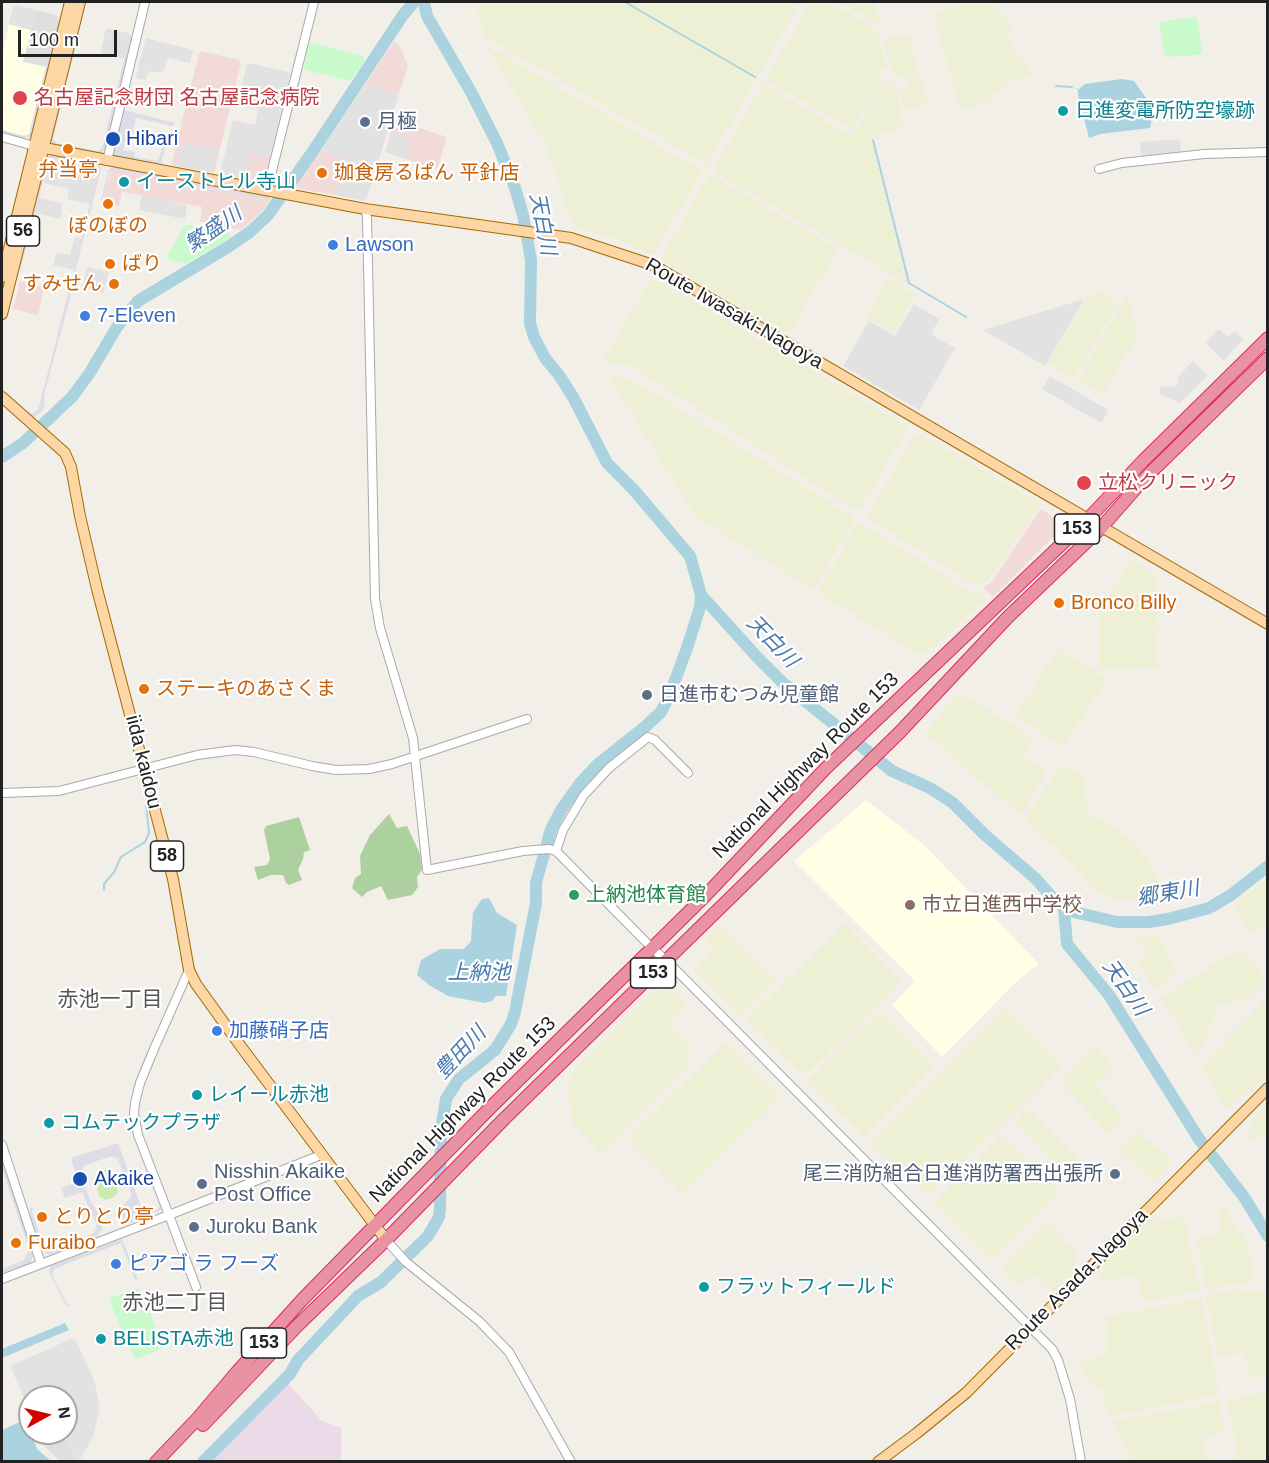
<!DOCTYPE html>
<meta charset="utf-8">
<style>
body{margin:0}
#map{position:relative;width:1269px;height:1463px;overflow:hidden;background:#f2efe9;font-family:Arial,sans-serif}
canvas{display:block}
.frame{position:absolute;inset:0;border:3px solid #222;pointer-events:none}
.north{position:absolute;left:18px;top:1385px;width:60px;height:60px;box-sizing:border-box;background:#fff;border:2px solid #a7a7a7;border-radius:50%;rotate:82deg;font-size:16px;font-weight:700;line-height:24px;text-align:center;color:#222}
.north::after{content:'';display:block;margin:auto;width:21px;height:27px;background:#d40000;clip-path:polygon(50% 0,100% 100%,50% 72%,0 100%)}
.scale{position:absolute;left:18px;top:30px;width:99px;height:27px;box-sizing:border-box;border:3px solid #222;border-top:0;padding-left:8px;font-size:18px;line-height:21px;white-space:nowrap;color:#222;-webkit-text-stroke:4px #fff;paint-order:stroke}
</style>
<div id="map">
<canvas width="1269" height="1463"></canvas>
<div class="frame"></div>
<div class="north">N</div>
<div class="scale">100 m</div>
</div>
<script>
const ctx = document.querySelector('canvas').getContext('2d');
ctx.lineJoin = 'round';
function fill(path, color) {
  ctx.fillStyle = color;
  ctx.fill(path, 'evenodd');
}
function poly(rows) {
  const path = new Path2D();
  for (const r of rows) {
    path.moveTo(r[0], r[1]);
    for (let i = 2; i < r.length; i += 2) path.lineTo(r[i], r[i + 1]);
  }
  return path;
}
function stroke(path, color, width, dash) {
  ctx.strokeStyle = color;
  ctx.lineWidth = width;
  ctx.lineCap = dash ? 'butt' : 'round';
  ctx.setLineDash(dash || []);
  ctx.stroke(path);
}
function write(font, color, halo, rows, align = 'center') {
  ctx.font = font + ' Arial,"Noto Sans JP",sans-serif';
  ctx.lineWidth = 4.5;
  ctx.setLineDash([]);
  ctx.textBaseline = 'middle';
  ctx.strokeStyle = halo;
  ctx.fillStyle = color;
  for (const [text, x, y, turn = 0] of rows) {
    ctx.save();
    ctx.translate(x, y);
    ctx.rotate((+turn || 0) * Math.PI / 180);
    ctx.textAlign = isNaN(turn) ? turn : align;
    if (halo) ctx.strokeText(text, 0, 0);
    ctx.fillText(text, 0, 0);
    ctx.restore();
  }
}
fill(poly([
 [36,10,56,15,58,18,46,67,23,62],
 [39,1433,63,1433,78,1461,60,1461,46,1448]
]), '#e0dfdf');
fill(poly([
 [394,41,399,45,408,66,399,94,366,83],
 [201,51,239,60,241,63,214,173,171,165,199,53],
 [395,120,447,137,437,169,385,152],
 [321,150,346,159,335,195,295,188],
 [251,153,270,158,265,179,261,182,244,179],
 [114,170,271,200,261,212,241,230,200,222,202,207,122,192,119,206,104,204,103,200,110,173],
 [20,281,44,287,38,315,13,309],
 [1041,509,1065,525,993,597,983,588,992,582]
]), '#f2dad9');
fill(poly([
 [286,1381,322,1421,341,1428,341,1461,206,1462]
]), '#ebdbe8');
fill(poly([
 [9,24,31,30,23,62,46,67,29,134,24,136,2,130,2,58],
 [866,800,925,846,1039,964,1016,982,942,1057,892,1005,915,981,794,861]
]), '#ffffe5');
fill(poly([
 [478,2,801,2,707,165,492,41,486,42,478,13],
 [811,2,829,2,874,28,877,31,888,68,880,71,882,81,852,129,765,80],
 [839,2,875,2,881,23,878,24],
 [966,2,986,2,990,5,995,4,1013,30,1007,34,1032,76,1015,80,991,94,992,101,960,110,933,13],
 [898,35,909,36,928,103,904,110,899,92,911,89,907,75,895,78,883,40],
 [487,47,491,48,703,171,652,255,616,239,578,229,564,205,560,185,543,141],
 [893,81,905,127,871,138,907,284,716,173,714,168,763,84,850,135,854,133,882,85],
 [713,176,838,249,788,335,664,263,661,258,708,177],
 [888,278,915,295,893,332,866,316],
 [655,279,905,425,907,430,861,508,856,511,637,370,629,366,604,362,603,360,649,281],
 [1100,293,1118,303,1074,379,1048,363,1086,297],
 [1127,294,1138,335,1102,395,1078,380],
 [621,377,636,382,852,516,853,521,813,590,695,516,609,378],
 [920,434,1041,504,989,579,978,587,870,520,868,514,914,437],
 [862,523,985,601,921,656,818,593,857,524],
 [1130,560,1158,575,1157,593,1117,581],
 [1117,582,1157,594,1158,631,1099,614],
 [1100,616,1158,633,1158,668,1103,669,1099,665],
 [1058,648,1107,679,1063,747,1015,716],
 [963,694,1035,739,1022,756,1047,772,1021,816,925,733,955,697],
 [1062,763,1083,775,1087,808,1091,815,1116,829,1140,849,1169,894,1115,900,1107,898,1091,885,1069,861,1025,819],
 [1267,878,1267,922,1251,934,1235,905],
 [845,923,901,982,804,1076,746,1020],
 [720,924,777,981,740,1016,694,970,714,950,704,940],
 [1157,934,1178,972,1155,989,1138,961,1147,956,1135,936],
 [1237,949,1247,955,1251,963,1257,962,1264,977,1263,984,1242,1003,1233,1001,1216,1007,1217,1014,1211,1016,1213,1023,1206,1026,1210,1036,1195,1053,1161,998],
 [673,990,687,1006,670,1024,693,1048,686,1056,693,1063,602,1153,573,1124,566,1084,571,1079,569,1075,654,991],
 [1267,998,1267,1077,1252,1092,1250,1088,1227,1110,1201,1066],
 [1005,1008,1062,1065,929,1196,871,1142],
 [880,1011,934,1065,864,1136,807,1081],
 [726,1042,781,1097,683,1194,628,1138],
 [1096,1044,1111,1065,1110,1073,1095,1086,1124,1118,1109,1135,1060,1081],
 [1267,1105,1267,1135,1254,1140,1247,1137,1247,1134,1253,1125,1252,1121],
 [1028,1108,1085,1165,1072,1180,1015,1121],
 [1137,1131,1172,1161,1153,1182,1119,1149],
 [1001,1135,1060,1191,990,1260,934,1202],
 [1224,1207,1247,1242,1254,1280,1206,1290,1196,1239,1222,1234,1218,1209],
 [1154,1215,1155,1222,1184,1217,1200,1291,1143,1302,1137,1275,1101,1281,1102,1266,1106,1260],
 [1045,1223,1075,1251,1074,1272,1054,1292,1033,1273,1018,1288,1000,1268],
 [1236,1289,1267,1292,1267,1376,1251,1379,1245,1352,1219,1358,1206,1296],
 [1202,1298,1219,1395,1107,1417,1101,1388,1095,1389,1080,1368,1081,1360,1096,1358,1106,1354,1106,1321,1107,1317],
 [1267,1392,1267,1461,1239,1461,1227,1400],
 [1220,1402,1225,1432,1203,1436,1208,1461,1131,1461,1113,1421]
]), '#eef0d5');
fill(poly([
 [107,1169,113,1173,118,1192,113,1198,105,1200,99,1196,95,1177,100,1171]
]), '#cdebb0');
fill(poly([
 [389,814,397,828,407,826,420,854,422,870,417,877,418,887,412,895,388,900,381,886,367,892,362,897,352,888,355,878,361,874,360,856,370,835],
 [299,817,310,850,304,852,303,859,298,870,302,880,289,885,286,883,283,875,271,875,258,880,254,867,267,865,270,859,264,830,266,826]
]), '#add19e');
fill(poly([
 [1195,17,1198,21,1202,52,1199,55,1165,57,1159,22],
 [312,43,363,56,365,61,350,81,305,70,304,67,309,45],
 [188,225,229,233,230,238,186,264,169,260,167,255,185,226],
 [136,1288,140,1290,146,1306,148,1306,163,1347,161,1349,137,1359,134,1358,110,1302,110,1298]
]), '#c8facc');
fill(poly([
 [17,5,36,10,31,30,9,24,13,7],
 [106,28,128,33,130,36,124,58,100,53],
 [146,38,193,50,190,63,168,58,163,73,149,71,146,80,136,78,140,59,152,62,140,59],
 [249,63,288,72,290,75,270,158,251,154,244,179,220,174,233,120,255,125,258,110,237,105,247,64],
 [366,83,399,94,366,201,335,195,346,159,321,150],
 [391,132,412,139,405,159,385,152],
 [1180,139,1181,152,1141,156,1140,142],
 [183,142,219,150,213,172,182,166,183,162,179,160],
 [55,158,74,163,72,174,75,163,90,166,87,177,96,179,91,204,67,199,69,189,44,183,49,162],
 [142,195,187,205,185,219,139,210],
 [38,198,63,203,60,219,35,213],
 [75,237,82,239,74,270,53,265,56,252,70,255],
 [87,267,109,272,103,293,84,288,83,284],
 [1084,299,1045,366,983,330],
 [914,304,939,319,931,334,955,348,919,410,843,366,869,321,895,336],
 [1219,329,1228,337,1235,331,1243,339,1224,361,1206,343],
 [1193,361,1208,375,1180,403,1159,394,1160,386,1175,387,1179,383,1177,378],
 [1050,376,1108,410,1101,423,1042,389],
 [71,1339,76,1340,94,1380,100,1407,93,1437,79,1461,63,1433,66,1433,66,1397,30,1397,30,1412,11,1368,12,1365]
]), '#e2e2e2');
fill(poly([
 [56,15,61,20,32,137,22,138,2,133,2,130,24,136,29,134,58,18],
 [80,22,83,22,81,24,53,139,56,143,97,151,102,148,130,36,128,33,132,37,106,147,101,154,52,144,50,142],
 [124,110,175,123,173,126,136,118,132,135,125,141,123,150,135,152,134,157,156,161,159,159,162,147,165,148,161,163,158,165,115,157,113,155],
 [51,155,95,163,100,166,101,169,72,284,68,284,71,282,74,270,98,171,95,166,54,158,48,162,21,268,23,271,18,268,47,156],
 [113,167,266,195,271,200,114,170,109,173,103,200,104,204,102,203,101,201,108,170],
 [67,291,71,294,44,396,45,406,42,411,33,418,2,393,2,389,31,414,38,410,68,294],
 [145,1050,149,1055,132,1104,162,1208,161,1210,131,1223,122,1222,118,1217,118,1211,131,1197,131,1193,118,1159,114,1157,109,1157,85,1165,81,1171,82,1176,91,1203,97,1210,102,1225,102,1230,96,1237,52,1254,46,1254,41,1250,29,1209,33,1207,32,1211,43,1245,52,1249,94,1233,97,1226,82,1192,65,1198,61,1188,78,1182,71,1158,118,1143,143,1212,147,1213,158,1209,160,1204,134,1137,129,1115,133,1087,146,1053],
 [2,1157,33,1256,30,1263,2,1273,2,1269,24,1260,29,1250,2,1168],
 [122,1239,138,1279,135,1280,121,1243,54,1269,52,1275,67,1304,71,1305,66,1306,49,1272,50,1266]
]), '#dddde8');
fill(poly([
 [1122,79,1134,81,1154,109,1150,128,1100,134,1089,138,1078,95,1078,90,1074,88,1079,89,1085,84],
 [489,898,497,913,517,925,506,996,496,996,492,1001,484,1003,448,996,429,985,417,975,421,960,440,949,464,949,471,941,473,912,482,899],
 [65,1323,69,1330,2,1358,2,1349],
 [26,1419,37,1449,51,1461,2,1461,2,1430]
]), '#aad3df');
stroke(poly([
 [625,2,755,77],
 [1056,86,1072,87],
 [873,140,909,283,966,317],
 [104,890,104,884,114,872,121,857,145,842,149,833,146,804,150,802]
]), '#aad3df', 2);
stroke(poly([
 [424,2,427,16,471,92,497,143,515,188,523,215,531,260,530,323,534,337,545,358,559,375,573,397,607,463,633,489,690,556,701,595,757,657,783,683,892,771,930,788,953,803,985,835,1035,878,1052,897,1064,908,1074,912,1117,922,1149,922,1168,919,1209,908,1231,895,1268,866],
 [2,457,23,443,72,397,89,374,117,327,138,301,228,247,250,232,268,215,311,154,403,15,414,2],
 [1064,908,1067,944,1109,995,1199,1139,1244,1197,1268,1236],
 [203,1462,290,1374,298,1360,358,1296,381,1282,428,1236,439,1217,440,1208,441,1130,446,1099,459,1079,495,1050,511,1024,515,1012,536,903,536,883,551,829,561,810,581,782,597,765,646,726,661,712,670,694,687,648,700,607,701,595]
]), '#aad3df', 12);
const minor = poly([
 [2,137,34,146],
 [107,161,145,2],
 [1099,169,1122,163,1204,154,1268,152],
 [267,191,314,2],
 [365,209,367,217,375,599,380,628,413,738,427,870,523,851,549,849,556,851,653,949,666,960,1052,1349,1058,1360,1070,1399,1081,1462],
 [2,793,59,791,197,755,235,750,254,752,312,766,336,770,369,769,392,764,527,719],
 [556,851,563,830,584,795,609,768,648,737,655,740,688,773],
 [2,1145,41,1264],
 [386,1240,406,1262,479,1321,509,1352,571,1462],
 [2,1279,169,1215,138,1135,134,1113,135,1103,140,1083,154,1049,189,970],
 [196,1287,169,1215,321,1155]
]);
const major = poly([
 [34,146,365,209,571,238,653,265,1268,624],
 [2,277,70,2],
 [2,314,80,2],
 [2,397,65,453,71,467,80,516,97,589,173,879,189,970,196,984,242,1048,386,1240],
 [878,1462,917,1433,966,1393,1268,1088]
]);
const highway = poly([
 [203,1425,297,1326,386,1240,504,1119,900,732,1008,617,1101,528,1144,479,1268,358],
 [156,1462,198,1418,237,1372,302,1300,488,1110,705,896,826,768,1087,520,1143,461,1268,338]
]);
stroke(minor, '#a9a9a9', 10);
stroke(major, '#a06b00', 12);
stroke(highway, '#dc2a67', 14);
stroke(minor, '#fff', 8);
stroke(major, '#fcd6a4', 10);
stroke(highway, '#e892a2', 12);
for (const [x, y, r, color] of [
 [20,98,8,"#e0444e"],
 [1063,111,6,"#0f9aa8"],
 [365,122,6,"#5c6f8a"],
 [113,139,8,"#1a4fb4"],
 [68,149,6,"#e8710a"],
 [322,173,6,"#e8710a"],
 [124,182,6,"#0f9aa8"],
 [108,204,6,"#e8710a"],
 [333,245,6,"#3f7fe0"],
 [110,264,6,"#e8710a"],
 [114,284,6,"#e8710a"],
 [85,316,6,"#3f7fe0"],
 [1084,483,8,"#e0444e"],
 [1059,603,6,"#e8710a"],
 [144,689,6,"#e8710a"],
 [647,695,6,"#5c6f8a"],
 [574,895,6,"#2e9e5b"],
 [910,905,6,"#8d6e63"],
 [217,1031,6,"#3f7fe0"],
 [197,1095,6,"#0f9aa8"],
 [49,1123,6,"#0f9aa8"],
 [1115,1174,6,"#5c6f8a"],
 [80,1179,8,"#1a4fb4"],
 [202,1184,6,"#5c6f8a"],
 [42,1217,6,"#e8710a"],
 [194,1227,6,"#5c6f8a"],
 [16,1243,6,"#e8710a"],
 [116,1264,6,"#3f7fe0"],
 [704,1287,6,"#0f9aa8"],
 [101,1339,6,"#0f9aa8"]
]) {
  const dot = new Path2D();
  dot.arc(x, y, r, 0, 2 * Math.PI);
  ctx.fillStyle = color;
  ctx.fill(dot);
  stroke(dot, '#fff', 2);
}
for (const [x, y, w] of [
 [23,231,33],
 [1077,529,45],
 [167,856,33],
 [653,973,45],
 [264,1343,45]
]) {
  const box = new Path2D();
  box.roundRect(x - w / 2, y - 15, w, 30, 4.5);
  ctx.fillStyle = '#fff';
  ctx.fill(box);
  stroke(box, '#222', 1.5);
}
write('bold 18px', '#222', null, [
 ["56",23,231],
 ["153",1077,529],
 ["58",167,856],
 ["153",653,973],
 ["153",264,1343]
]);
write('20px', '#be3a42', '#fff', [
 ["名古屋記念財団 名古屋記念病院",34,98],
 ["立松クリニック",1098,483]
], 'left');
write('20px', '#0d838f', '#fff', [
 ["日進変電所防空壕跡",1075,111],
 ["イーストヒル寺山",136,182],
 ["レイール赤池",209,1095],
 ["コムテックプラザ",61,1123],
 ["フラットフィールド",716,1287],
 ["BELISTA赤池",113,1339]
], 'left');
write('20px', '#4e5e75', '#fff', [
 ["月極",377,122],
 ["日進市むつみ児童館",659,695],
 ["Nisshin Akaike",214,1172],
 ["Post Office",214,1195],
 ["尾三消防組合日進消防署西出張所",1103,1174,"right"],
 ["Juroku Bank",206,1227]
], 'left');
write('20px', '#164399', '#fff', [
 ["Hibari",126,139],
 ["Akaike",94,1179]
], 'left');
write('20px', '#c56008', '#fff', [
 ["弁当亭",68,170,"center"],
 ["珈食房るぱん 平針店",334,173],
 ["ぼのぼの",108,226,"center"],
 ["ばり",122,264],
 ["すみせん",102,284,"right"],
 ["Bronco Billy",1071,603],
 ["ステーキのあさくま",156,689],
 ["とりとり亭",54,1217],
 ["Furaibo",28,1243]
], 'left');
write('20px', '#366cbe', '#fff', [
 ["Lawson",345,245],
 ["7-Eleven",97,316],
 ["加藤硝子店",229,1031],
 ["ピアゴ ラ フーズ",128,1264]
], 'left');
write('20px', '#222', '#fff', [
 ["Route Iwasaki-Nagoya",734,314,30],
 ["iida kaidou",143,762,76],
 ["National Highway Route 153",806,766,-45],
 ["National Highway Route 153",463,1110,-45],
 ["Route Asada-Nagoya",1077,1280,-45]
]);
write('20px', '#27864d', '#fff', [
 ["上納池体育館",586,895]
], 'left');
write('20px', '#785e54', '#fff', [
 ["市立日進西中学校",922,905]
], 'left');
write('italic 21px', '#4a7aab', '#fff', [
 ["天白川",542,224,79],
 ["繁盛川",214,230,-35],
 ["天白川",772,642,46],
 ["郷東川",1168,894,-10],
 ["上納池",479,973],
 ["天白川",1125,988,55],
 ["豊田川",461,1053,-47]
]);
write('21px', '#555', '#fff', [
 ["赤池一丁目",110,1000],
 ["赤池二丁目",175,1303]
]);
</script>
